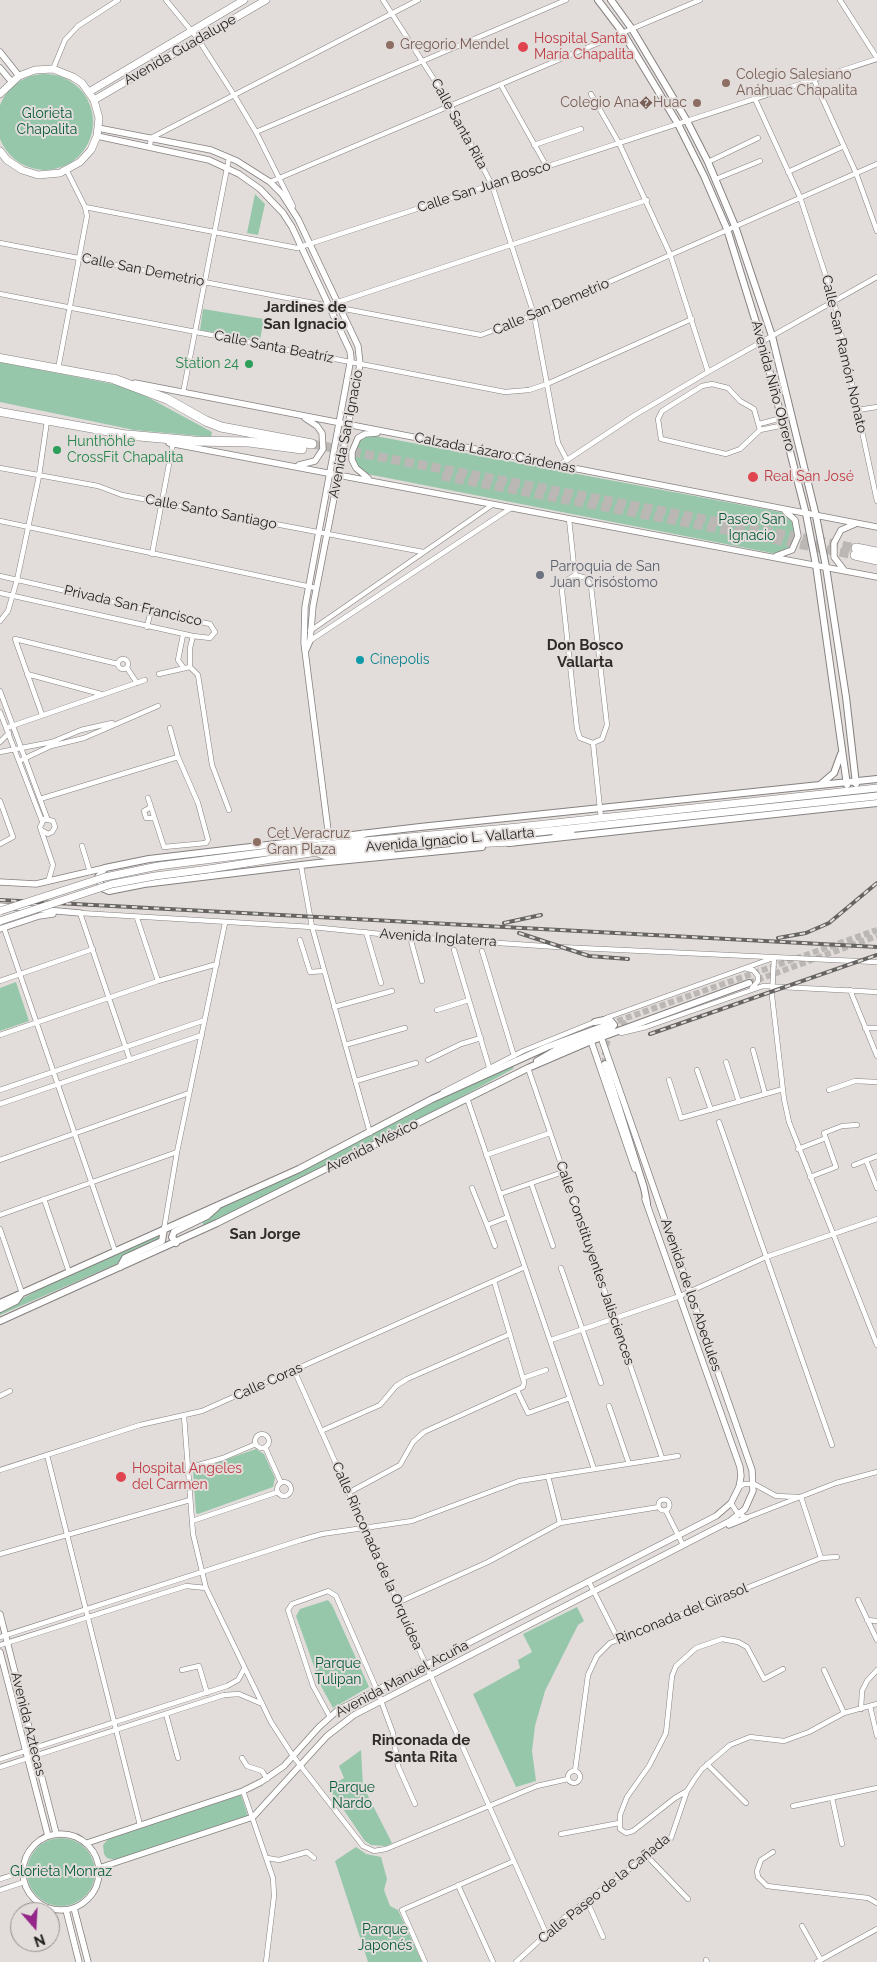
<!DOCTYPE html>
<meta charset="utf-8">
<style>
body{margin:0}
#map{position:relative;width:877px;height:1962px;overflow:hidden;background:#e2dddb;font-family:Raleway,sans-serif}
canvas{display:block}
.north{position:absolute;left:10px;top:1902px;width:50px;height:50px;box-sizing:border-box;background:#e2dddb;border:1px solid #94908f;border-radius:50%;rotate:161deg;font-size:14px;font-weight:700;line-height:20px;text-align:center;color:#1e1d1c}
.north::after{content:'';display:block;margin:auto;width:18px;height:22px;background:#932688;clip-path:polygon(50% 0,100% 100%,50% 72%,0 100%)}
</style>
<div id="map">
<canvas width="877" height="1962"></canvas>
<div class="north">N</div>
</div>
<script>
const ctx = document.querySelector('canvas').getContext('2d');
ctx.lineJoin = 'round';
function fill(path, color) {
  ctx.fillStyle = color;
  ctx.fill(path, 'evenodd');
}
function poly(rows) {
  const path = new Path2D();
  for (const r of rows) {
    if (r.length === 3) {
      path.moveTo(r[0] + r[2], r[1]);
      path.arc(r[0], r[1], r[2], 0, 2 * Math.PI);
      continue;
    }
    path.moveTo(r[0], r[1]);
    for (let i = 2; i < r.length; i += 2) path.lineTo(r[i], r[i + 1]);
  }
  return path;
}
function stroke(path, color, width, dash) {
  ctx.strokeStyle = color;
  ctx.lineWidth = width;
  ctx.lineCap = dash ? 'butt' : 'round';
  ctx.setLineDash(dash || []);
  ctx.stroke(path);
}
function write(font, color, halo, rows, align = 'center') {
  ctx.font = font + ' Raleway,sans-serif';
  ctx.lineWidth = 4;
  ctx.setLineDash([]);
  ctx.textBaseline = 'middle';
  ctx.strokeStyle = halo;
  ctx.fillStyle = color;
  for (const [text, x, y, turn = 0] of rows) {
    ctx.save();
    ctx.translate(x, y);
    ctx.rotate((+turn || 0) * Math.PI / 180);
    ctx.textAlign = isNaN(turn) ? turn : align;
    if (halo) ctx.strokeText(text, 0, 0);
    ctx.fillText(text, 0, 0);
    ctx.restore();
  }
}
fill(poly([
 [45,122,48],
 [255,194,265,204,258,235,247,233],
 [203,309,264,319,260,340,200,330],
 [0,362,113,384,140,393,212,432,211,437,134,430,0,402],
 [370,435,785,513,792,518,796,535,790,549,777,554,367,474,360,471,354,458,358,442],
 [16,982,29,1021,0,1031,0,988],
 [511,1065,514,1066,513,1069,452,1102,203,1228,203,1220,223,1204,433,1100],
 [159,1234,161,1238,119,1263,0,1315,0,1311,52,1282],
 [256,1449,264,1454,275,1478,273,1487,198,1514,196,1513,193,1471],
 [328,1600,332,1605,369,1687,333,1708,321,1686,296,1616,300,1609],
 [577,1607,584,1621,578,1625,545,1691,535,1726,532,1751,536,1781,516,1787,473,1694,520,1668,518,1660,532,1652,523,1634],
 [361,1750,363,1786,392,1843,386,1846,371,1845,365,1841,328,1787,344,1778,339,1766],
 [241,1795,248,1816,115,1860,107,1858,104,1854,103,1845,109,1838],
 [61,1872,34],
 [356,1847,366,1854,381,1857,387,1879,384,1890,390,1906,398,1910,422,1962,368,1962,335,1861]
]), '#97c7aa');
stroke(poly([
 [749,983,877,936],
 [609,1024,877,930],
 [605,1064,605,1050,609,1036,628,1021]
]), '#bbb7b5', 6, [6, 3]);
stroke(poly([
 [391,852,434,846]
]), '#bbb7b5', 7, [7, 3.5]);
stroke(poly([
 [312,444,856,548],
 [442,476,855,555]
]), '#bbb7b5', 9, [9, 4.5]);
const minor = poly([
 [166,0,198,39,234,95,256,132,293,206],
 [383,0,451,106,492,185,534,315,558,443,567,460],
 [840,0,877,58],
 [53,69,65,40,78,26,118,0],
 [814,80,856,173,877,231],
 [501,85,547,167],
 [591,94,619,143,670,254,708,372],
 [755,99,800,197,834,301,877,501],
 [256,132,566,0],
 [534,145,581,129],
 [150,146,151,138,418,0],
 [708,162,758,138],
 [788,172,844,146],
 [716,179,760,161],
 [270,182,700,0],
 [85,207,297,248,877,59],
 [0,243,481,335,534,315,877,164],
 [0,294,505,392,529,390,547,384,692,319],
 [335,303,647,200],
 [58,369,87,216,85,207,67,171],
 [183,393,229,158],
 [858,410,877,407],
 [759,424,782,418],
 [760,430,754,409,740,401,728,388,712,384,702,386,662,411,658,419,661,439,726,454,740,449,760,430,784,425],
 [558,466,635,415,708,372,877,277],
 [0,468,98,486,122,495,423,552],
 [569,519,575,575],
 [0,521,316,588],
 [152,554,173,443],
 [575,575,586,578,591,586,607,725,602,739,593,743,580,738,577,729,562,591,564,582,575,575],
 [0,576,210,624,215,632,210,638,193,636,0,593],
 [0,621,8,611,17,580,39,476,47,421],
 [147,627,151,610],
 [310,631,492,505],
 [308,642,511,508],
 [123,664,5],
 [183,667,178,660,183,635],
 [190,667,190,648,193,636],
 [127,668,137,683],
 [27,674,101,694],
 [159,674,190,667,198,675,212,765,229,810],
 [0,691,47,818],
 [0,712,42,821],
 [42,715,15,639,118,664],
 [6,728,145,680],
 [0,742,9,733],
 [593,743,601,818],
 [0,752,52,742,81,730,112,723],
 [19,761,51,746,84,738,158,706],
 [148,798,164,847,206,843,208,840,198,803,178,757,170,728],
 [40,799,178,757],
 [0,801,13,837,0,844],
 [151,807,144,811,146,818,154,818],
 [41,830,48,834,52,832,55,827,53,821,44,819,40,827,53,865,48,882],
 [82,846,90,872],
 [301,866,312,927,370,1133],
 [137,918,158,981],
 [4,928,115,1251],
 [366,932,381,983],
 [410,937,422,981],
 [300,940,310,972,324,971],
 [454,950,489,1067],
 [482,951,514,1056],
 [774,957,772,996,784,1099,789,1122,877,1345],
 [747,969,753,970,758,976,758,981,752,988],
 [0,981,93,949],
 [850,990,877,1056],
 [334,1007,392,991],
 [437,1010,469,1000],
 [606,1018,773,958],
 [865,1028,877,1028],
 [621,1033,646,1027,763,986,877,992],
 [0,1035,158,981,217,964],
 [345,1045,405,1028],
 [753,1050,765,1094],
 [130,1060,80,913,312,927,410,937,558,947,877,962],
 [428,1060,461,1044,481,1038],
 [726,1062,739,1102],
 [528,1068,662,1458],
 [697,1070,711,1110],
 [669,1080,681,1118,783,1089],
 [356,1081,416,1063],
 [0,1090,205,1020],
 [829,1090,855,1081,877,1082],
 [443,1092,523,1051,597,1021],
 [467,1098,594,1469],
 [0,1104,202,1035],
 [719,1122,832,1445],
 [798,1149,826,1138],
 [486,1155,550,1133],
 [0,1160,189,1093],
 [866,1160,877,1188],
 [854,1165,877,1156],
 [810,1177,836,1167,824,1133,842,1126,857,1125],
 [531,1183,553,1246],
 [472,1188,487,1225,508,1217],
 [500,1194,563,1172],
 [44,1199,69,1272],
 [0,1215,177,1152],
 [487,1225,495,1246],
 [0,1229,22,1293],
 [164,1229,177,1152,225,923],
 [561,1268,601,1383],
 [551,1340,680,1296,766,1257,877,1219],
 [294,1370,546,1933],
 [523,1378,546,1370],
 [517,1390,528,1413,570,1398],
 [0,1396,10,1391],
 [609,1406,629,1464],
 [184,1416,193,1534,206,1588,271,1722,293,1756,363,1846,374,1851,386,1849,537,1786,568,1779],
 [321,1431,380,1405,396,1386,407,1379,510,1334],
 [262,1441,7],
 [265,1447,281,1483],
 [47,1455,140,1825],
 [188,1468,223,1458,256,1444],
 [0,1470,140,1425,202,1411,525,1267],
 [548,1476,560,1523],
 [284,1489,7],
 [739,1487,744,1484,754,1484,776,1496,798,1497],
 [348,1493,400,1465,413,1442,424,1432,523,1387,524,1382,494,1281],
 [801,1497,821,1558],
 [664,1505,5.5],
 [731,1503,736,1511,746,1518,836,1483,877,1472],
 [666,1511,683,1545],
 [192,1521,278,1492],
 [0,1554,190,1500],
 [589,1582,618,1639],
 [858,1600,877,1640],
 [397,1603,488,1562,560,1523,659,1507],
 [867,1620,877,1621],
 [0,1637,301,1540,322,1534,412,1521,519,1481,678,1456],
 [0,1645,186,1586,206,1588],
 [182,1670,199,1666,207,1693],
 [824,1670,844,1713],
 [870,1706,877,1736],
 [861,1709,862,1691,867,1681,877,1670],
 [166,1714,178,1758],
 [330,1717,313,1686,288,1610,292,1604,328,1591,336,1596,377,1690,393,1733,398,1766,415,1804],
 [242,1758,247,1766,262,1771,267,1779],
 [0,1759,227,1686,238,1680,244,1669],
 [707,1764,746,1803],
 [0,1767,224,1695,239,1694,260,1703],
 [575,1771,588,1675,597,1656,610,1643,821,1558,837,1557],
 [574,1777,6],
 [243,1791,273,1878,274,1896,266,1962],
 [687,1791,675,1798,633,1831,626,1833,620,1829,620,1815,627,1797,649,1766,666,1733,672,1676,676,1666,696,1648,722,1639,738,1642,747,1647,764,1679,783,1669],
 [832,1798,842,1844],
 [793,1806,877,1788],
 [561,1834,619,1823],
 [773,1852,761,1860,757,1871,758,1877,767,1886,868,1898,877,1903],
 [647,1856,688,1899],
 [267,1858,279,1860,307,1852,314,1858],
 [0,1879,22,1872],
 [458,1885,493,1962],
 [0,1890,24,1882],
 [587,1901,603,1937],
 [802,1926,821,1960],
 [706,1960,707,1962],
 [425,1962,402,1910,514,1861],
 [516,1962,565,1917,671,1838,687,1791,694,1780,702,1769,730,1745,750,1737,784,1741,809,1732,844,1713,877,1704],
 [817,1962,877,1929]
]);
const tertiary = poly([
 [0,52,19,76],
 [0,68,11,81],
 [98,128,211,150,237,161,270,182,282,194,298,219,358,346,360,364,313,606,310,641,306,650],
 [97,136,209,160,239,174,260,189,283,213,292,227,350,351,351,358,305,607,304,643,329,838],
 [135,383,877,527],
 [169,443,877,577],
 [299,465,315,461,323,449,322,433,317,426,305,418],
 [368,478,356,468,352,460,352,452,358,438,365,434,377,433],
 [776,556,792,550,798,536,795,520,785,511],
 [844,570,834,557,834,543,841,530,855,524],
 [0,882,36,884,105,868],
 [0,906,80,913],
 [0,929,39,916,53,914],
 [591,1041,635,1169],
 [729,1525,746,1518],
 [0,1614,56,1833],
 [0,1652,48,1836],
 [61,1872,38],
 [87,1843,243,1791,261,1782,284,1766,319,1727,338,1710,716,1516,731,1503,739,1487,741,1476,740,1467,645,1199],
 [99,1868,253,1817,327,1736,354,1715,730,1521,745,1509,753,1491,752,1470,601,1037],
 [74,1908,88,1962],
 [66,1910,79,1962]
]);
const secondary = poly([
 [598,0,623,33,678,124,704,176,727,229,762,342,806,514,816,565,847,785],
 [611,0,632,29,687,121,708,162,735,226,772,336,816,516,826,567,846,697,856,784],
 [821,784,834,773,841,754],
 [509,843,877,803],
 [482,847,318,863,144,884,109,891,102,888,98,877,105,868,149,859,420,827,877,779],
 [537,1061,556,1050,611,1029,614,1025,609,1019,595,1022],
 [605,1064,644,1188,647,1203],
 [176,1243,172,1237,174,1232,207,1216,217,1207],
 [120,1267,125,1258,162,1241,164,1229],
 [0,1303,299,1169,432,1099,547,1047,607,1025],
 [0,1309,16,1301,21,1294],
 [0,1321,217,1223,528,1068,591,1041,749,983]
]);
const primary = poly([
 [89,92,244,0],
 [0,94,19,76,35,70,53,69,73,77,82,83,94,100,99,118,97,136,91,150,80,162,60,173,38,175,22,170,7,160,0,151],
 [94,100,266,0],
 [555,837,571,831],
 [345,840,363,834],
 [454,845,512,842],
 [320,854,329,857,391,852],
 [205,860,332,844,518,827,877,788],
 [209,869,317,852,501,836,877,796]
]);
const trunk = poly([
 [0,358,114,379],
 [0,412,128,435]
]);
const motorway = poly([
 [114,379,167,399,206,421,221,427,312,444],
 [128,435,194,441,249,442,302,449],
 [856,548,877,552],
 [855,555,877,560]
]);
stroke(minor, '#85817f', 5.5);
stroke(tertiary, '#85817f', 7);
stroke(secondary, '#85817f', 8);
stroke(primary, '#85817f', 8);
stroke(trunk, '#85817f', 9);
stroke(motorway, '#85817f', 10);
stroke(minor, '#fff', 4.5);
stroke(tertiary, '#fff', 5.5);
stroke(secondary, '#fff', 6);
stroke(primary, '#fff', 7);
stroke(trunk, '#fff', 8);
stroke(motorway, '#fff', 9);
const rail = poly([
 [0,900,877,947],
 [504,923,541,915],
 [519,933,589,956,628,959],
 [778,938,806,933,829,923,877,883],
 [650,1034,877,955]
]);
stroke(rail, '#666462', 4);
stroke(rail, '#e2dddb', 2, [5.5]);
const primaryBridge = poly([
 [0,911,105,877,158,866,205,860],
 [0,921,112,884,155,876,209,869]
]);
stroke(primaryBridge, '#85817f', 8, []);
stroke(primaryBridge, '#fff', 7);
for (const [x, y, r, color] of [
 [390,45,5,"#8d6e63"],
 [523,47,6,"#e0444e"],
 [726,83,5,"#8d6e63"],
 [697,103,5,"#8d6e63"],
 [249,364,5,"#2e9e5b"],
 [57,450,5,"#2e9e5b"],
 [753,477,6,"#e0444e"],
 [540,575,5,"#6b7280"],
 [360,660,5,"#0f9aa8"],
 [257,842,5,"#8d6e63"],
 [121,1477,6,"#e0444e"]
]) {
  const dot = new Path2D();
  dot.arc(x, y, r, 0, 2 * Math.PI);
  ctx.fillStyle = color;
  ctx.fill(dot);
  stroke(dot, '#e2dddb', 2);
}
write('14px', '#be3a42', '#e2dddb', [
 ["Hospital Santa",534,39],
 ["María Chapalita",534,55],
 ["Real San José",764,477],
 ["Hospital Angeles",132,1469],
 ["del Carmen",132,1485]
], 'left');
write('14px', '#785e54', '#e2dddb', [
 ["Gregorio Mendel",400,45],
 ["Colegio Salesiano",736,75],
 ["Anáhuac Chapalita",736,91],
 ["Colegio Ana�Huac",687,103,"right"],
 ["Cet Veracruz",267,834],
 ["Gran Plaza",267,850]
], 'left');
write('14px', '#1e1d1c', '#e2dddb', [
 ["Avenida Guadalupe",180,50,-30],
 ["Calle Santa Rita",459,124,61],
 ["Calle San Juan Bosco",484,187,-18],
 ["Calle San Demetrio",143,270,11],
 ["Calle San Demetrio",551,307,-23],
 ["Calle Santa Beatríz",274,347,11],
 ["Calle San Ramón Nonato",844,354,77],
 ["Avenida Niño Obrero",773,386,75],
 ["Avenida San Ignacio",346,434,-79],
 ["Calzada Lázaro Cárdenas",495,453,11],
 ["Calle Santo Santiago",211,512,11],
 ["Privada San Francisco",133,606,13],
 ["Avenida Ignacio L. Vallarta",450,840,-5],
 ["Avenida Inglaterra",438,938,4],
 ["Avenida México",372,1146,-27],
 ["Calle Constituyentes Jalisciences",595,1263,71],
 ["Avenida de los Abedules",691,1295,71],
 ["Calle Coras",268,1382,-24],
 ["Calle Rinconada de la Orquídea",377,1556,66],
 ["Rinconada del Girasol",682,1614,-22],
 ["Avenida Manuel Acuña",402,1679,-28],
 ["Avenida Aztecas",28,1724,76],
 ["Calle Paseo de la Cañada",604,1889,-39]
]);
write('14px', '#075b38', '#e2dddb', [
 ["Glorieta",47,114],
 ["Chapalita",47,130],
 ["Paseo San",752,520],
 ["Ignacio",752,536],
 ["Parque",338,1664],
 ["Tulipan",338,1680],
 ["Parque",352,1788],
 ["Nardo",352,1804],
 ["Glorieta Monraz",61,1872],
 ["Parque",385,1930],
 ["Japonés",385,1946]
]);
write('14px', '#27864d', '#e2dddb', [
 ["Station 24",239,364],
 ["Hunthöhle",67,442,"left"],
 ["CrossFit Chapalita",67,458,"left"]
], 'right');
write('14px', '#5b616d', '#e2dddb', [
 ["Parroquia de San",550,567],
 ["Juan Crisóstomo",550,583]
], 'left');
write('14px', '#0d838f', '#e2dddb', [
 ["Cinepolis",370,660]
], 'left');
write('bold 15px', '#2f2c2a', '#e2dddb', [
 ["Jardines de",305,307],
 ["San Ignacio",305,324],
 ["Don Bosco",585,645],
 ["Vallarta",585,662],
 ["San Jorge",265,1234],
 ["Rinconada de",421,1740],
 ["Santa Rita",421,1757]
]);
</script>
